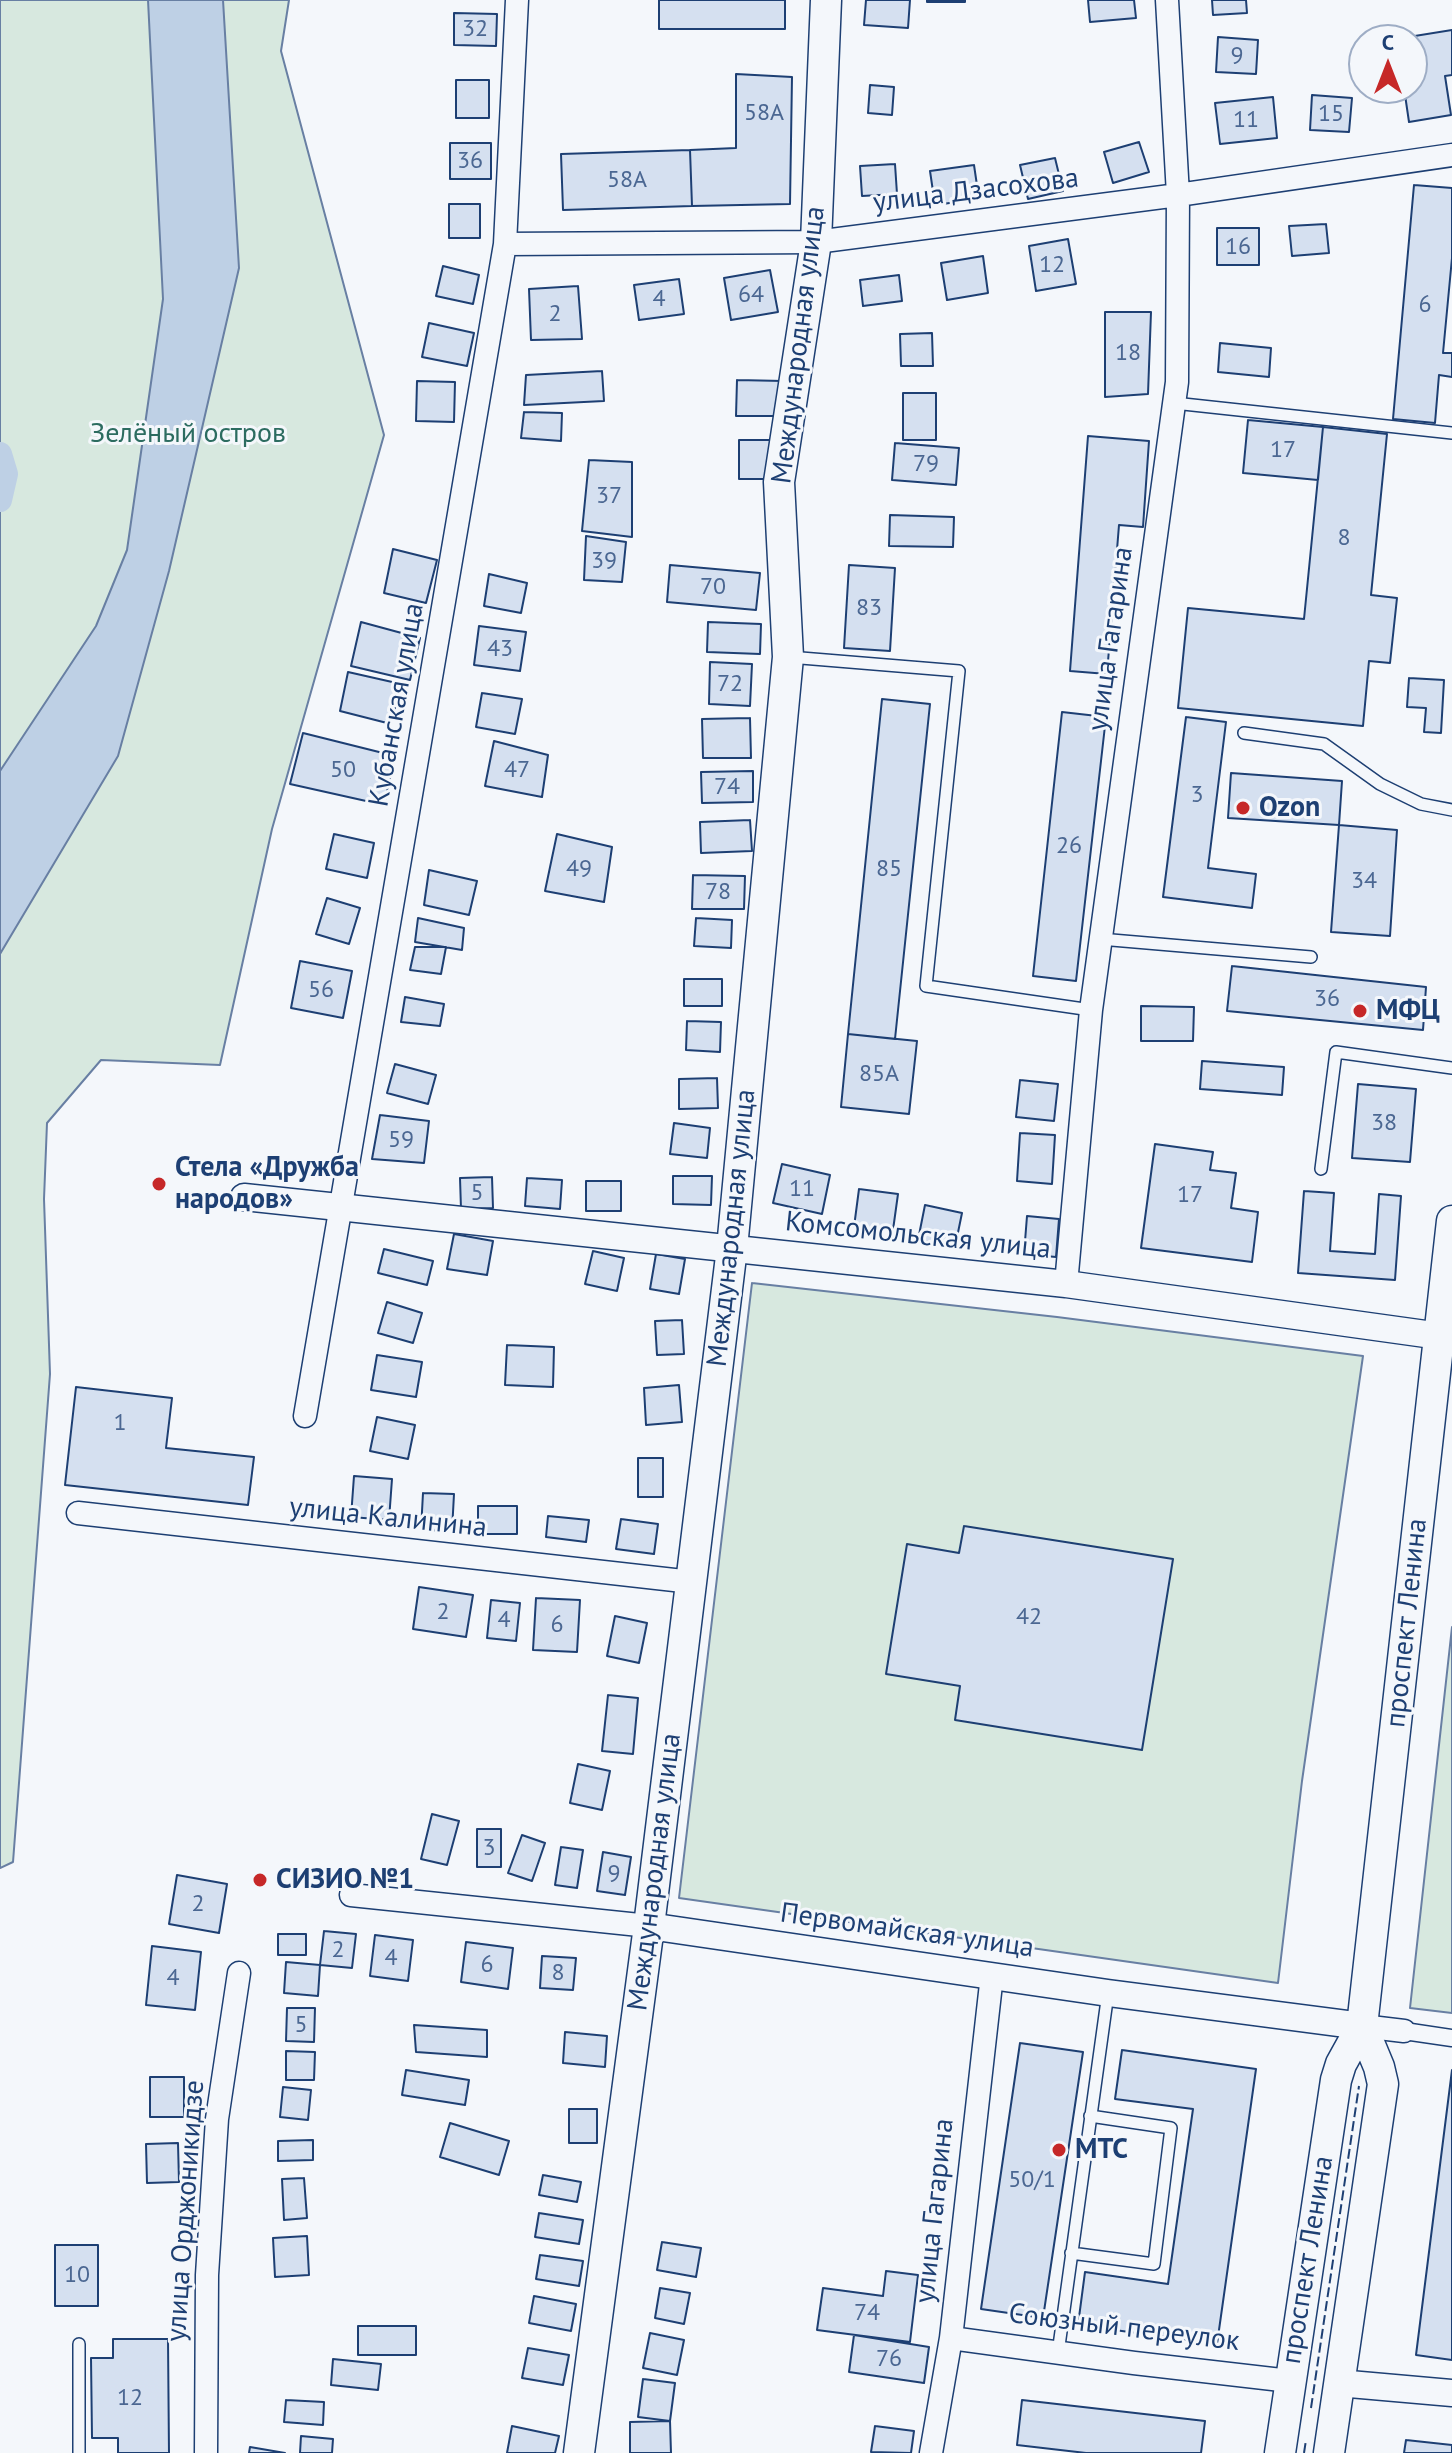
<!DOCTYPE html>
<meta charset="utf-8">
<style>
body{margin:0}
#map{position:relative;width:1452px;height:2453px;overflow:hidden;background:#f4f7fb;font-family:"PT Sans",sans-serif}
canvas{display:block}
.north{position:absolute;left:1348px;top:24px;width:80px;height:80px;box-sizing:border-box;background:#f4f7fb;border:2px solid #9eadc5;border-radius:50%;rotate:0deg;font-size:22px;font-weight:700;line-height:32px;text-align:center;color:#1d3f73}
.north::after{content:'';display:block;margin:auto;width:28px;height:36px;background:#c62828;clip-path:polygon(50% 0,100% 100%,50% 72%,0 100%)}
</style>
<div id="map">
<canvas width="1452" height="2453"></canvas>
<div class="north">С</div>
</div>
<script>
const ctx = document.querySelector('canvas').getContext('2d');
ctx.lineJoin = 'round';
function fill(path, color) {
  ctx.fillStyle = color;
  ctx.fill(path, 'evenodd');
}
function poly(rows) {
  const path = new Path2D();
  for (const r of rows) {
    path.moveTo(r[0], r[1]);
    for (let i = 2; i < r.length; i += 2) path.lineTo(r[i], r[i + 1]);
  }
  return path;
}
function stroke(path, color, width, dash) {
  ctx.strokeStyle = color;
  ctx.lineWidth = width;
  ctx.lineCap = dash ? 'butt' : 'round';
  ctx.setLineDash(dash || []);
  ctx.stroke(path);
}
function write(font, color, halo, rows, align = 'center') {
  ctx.font = font + ' "PT Sans",sans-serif';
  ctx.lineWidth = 6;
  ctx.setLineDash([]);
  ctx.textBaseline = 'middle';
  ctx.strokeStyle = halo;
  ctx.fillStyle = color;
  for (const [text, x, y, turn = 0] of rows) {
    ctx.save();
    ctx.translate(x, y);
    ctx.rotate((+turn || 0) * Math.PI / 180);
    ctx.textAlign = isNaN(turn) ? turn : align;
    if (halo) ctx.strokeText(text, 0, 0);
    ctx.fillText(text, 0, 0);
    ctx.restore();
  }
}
const green = poly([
 [0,0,289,0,281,51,384,435,272,829,220,1065,101,1060,47,1123,44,1199,50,1374,13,1862,0,1868,0,0],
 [752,1283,1057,1317,1363,1356,1302,1781,1278,1983,679,1898,752,1283],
 [1452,1627,1452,2013,1410,2008,1452,1627]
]);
fill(green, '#d7e8df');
stroke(green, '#687fa3', 2);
const water = poly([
 [148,0,223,0,239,268,169,571,118,756,0,954,0,771,96,626,127,550,163,299,148,0]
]);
fill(water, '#bed0e5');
stroke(water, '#687fa3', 2);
stroke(poly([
 [0,454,6,474,0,500]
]), '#bed0e5', 24);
const building = poly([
 [659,0,785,0,785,29,659,29,659,0],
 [866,0,910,0,908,28,864,25,866,0],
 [927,0,965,0,965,2,927,2,927,0],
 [1088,0,1134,0,1136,18,1090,22,1088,0],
 [1212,0,1246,0,1247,13,1213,15,1212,0],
 [454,13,497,14,496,46,454,45,454,13],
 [1452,30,1452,75,1445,76,1451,115,1409,122,1404,88,1412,88,1412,40,1396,39,1452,30],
 [1218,37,1258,40,1256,74,1216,72,1218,37],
 [736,74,792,77,790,204,692,206,690,150,736,148,736,74],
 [456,80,489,80,489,118,456,118,456,80],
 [870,85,894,87,892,115,868,113,870,85],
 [1312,95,1352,98,1349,132,1310,130,1312,95],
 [1273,97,1277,138,1220,144,1215,103,1273,97],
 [1139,142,1149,172,1113,183,1104,152,1139,142],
 [450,143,491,143,491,179,450,179,450,143],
 [690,150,692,206,563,210,561,154,690,150],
 [1055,158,1063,191,1028,199,1020,165,1055,158],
 [895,164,897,194,862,196,860,166,895,164],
 [974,165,979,199,935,205,930,171,974,165],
 [1414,185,1452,188,1452,258,1443,353,1452,353,1452,377,1439,375,1435,423,1393,419,1414,185],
 [449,204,480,204,480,238,449,238,449,204],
 [1326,224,1329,253,1292,256,1289,226,1326,224],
 [1217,228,1259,228,1259,265,1217,265,1217,228],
 [1068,239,1076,284,1036,291,1029,246,1068,239],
 [983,256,988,293,947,300,941,263,983,256],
 [443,266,479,275,473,304,436,296,443,266],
 [770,270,778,312,731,320,724,278,770,270],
 [899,275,902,301,863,306,860,280,899,275],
 [679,279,684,314,639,320,634,285,679,279],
 [578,286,582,339,531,340,529,289,578,286],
 [1105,312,1151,312,1148,394,1105,397,1105,312],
 [429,323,474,333,467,366,422,357,429,323],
 [932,333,933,366,901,366,900,334,932,333],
 [1220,343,1271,348,1269,377,1218,372,1220,343],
 [602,371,604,401,524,405,526,375,602,371],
 [737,380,783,381,783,416,736,416,737,380],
 [417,381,455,382,454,422,416,421,417,381],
 [903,393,936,393,936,440,903,440,903,393],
 [524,412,562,413,561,441,521,438,524,412],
 [1248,420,1323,427,1318,480,1243,473,1248,420],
 [1323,427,1387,434,1371,595,1397,598,1390,663,1369,661,1363,726,1178,708,1188,608,1304,619,1323,427],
 [1088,436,1149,441,1143,527,1119,525,1107,674,1070,671,1088,436],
 [739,440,777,440,777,479,739,479,739,440],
 [895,443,959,448,956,485,892,480,895,443],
 [589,460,632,462,632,537,582,531,589,460],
 [890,515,954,517,953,547,889,546,890,515],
 [586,536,626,542,622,582,584,580,586,536],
 [393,549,437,560,426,603,384,593,393,549],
 [670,565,760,573,756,610,667,602,670,565],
 [849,565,895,568,890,651,844,648,849,565],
 [489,574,527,583,521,613,484,606,489,574],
 [361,622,420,638,410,680,351,666,361,622],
 [708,622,761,624,760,654,707,652,708,622],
 [479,626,526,632,520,671,474,665,479,626],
 [710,662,752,664,750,706,709,704,710,662],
 [348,672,401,684,391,724,340,711,348,672],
 [1409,678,1444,680,1441,733,1424,732,1426,708,1407,707,1409,678],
 [482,693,522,699,515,734,476,727,482,693],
 [882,699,930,704,895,1039,848,1034,882,699],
 [1062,712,1106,717,1076,981,1033,976,1062,712],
 [1186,717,1226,722,1208,868,1256,874,1252,908,1163,897,1186,717],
 [750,718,751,758,703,758,702,719,750,718],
 [303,733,395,756,384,805,290,784,303,733],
 [494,741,548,755,542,797,485,786,494,741],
 [753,771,753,802,702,803,701,772,753,771],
 [1231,773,1342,781,1339,825,1228,818,1231,773],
 [750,820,752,851,701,853,700,822,750,820],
 [1339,825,1397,830,1390,936,1331,932,1339,825],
 [334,834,374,843,367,878,326,869,334,834],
 [557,834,612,847,604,902,545,891,557,834],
 [429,870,477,881,469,915,424,905,429,870],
 [693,875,745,876,744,909,692,909,693,875],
 [327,898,360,908,349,944,316,934,327,898],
 [418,918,464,928,462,950,415,942,418,918],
 [696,918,732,920,731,948,694,946,696,918],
 [415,947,446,947,441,974,410,970,415,947],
 [300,961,352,971,343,1018,291,1008,300,961],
 [1232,966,1426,987,1423,1030,1227,1011,1232,966],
 [684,979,722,979,722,1006,684,1006,684,979],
 [405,997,444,1004,440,1026,401,1022,405,997],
 [1141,1006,1194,1007,1193,1041,1141,1041,1141,1006],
 [687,1021,721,1022,720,1052,686,1050,687,1021],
 [848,1034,917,1041,909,1114,841,1107,848,1034],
 [1202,1061,1284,1067,1282,1095,1200,1089,1202,1061],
 [395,1064,436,1075,428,1104,387,1093,395,1064],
 [717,1078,718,1108,679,1109,679,1079,717,1078],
 [1020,1080,1058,1084,1054,1121,1016,1117,1020,1080],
 [1358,1084,1416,1089,1410,1162,1352,1158,1358,1084],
 [380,1115,429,1121,424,1163,372,1159,380,1115],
 [674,1123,710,1128,707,1158,670,1154,674,1123],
 [1020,1133,1055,1135,1052,1184,1017,1181,1020,1133],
 [1155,1144,1213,1152,1210,1170,1236,1173,1231,1208,1258,1212,1252,1262,1141,1248,1155,1144],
 [782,1164,830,1175,822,1214,773,1203,782,1164],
 [673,1176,712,1176,711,1205,673,1204,673,1176],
 [492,1177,493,1208,461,1209,460,1178,492,1177],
 [527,1178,562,1180,560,1209,525,1206,527,1178],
 [586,1181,621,1181,621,1211,586,1211,586,1181],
 [859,1189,898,1194,893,1230,854,1227,859,1189],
 [1304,1191,1334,1193,1330,1251,1375,1254,1379,1194,1401,1196,1395,1280,1298,1273,1304,1191],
 [925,1205,962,1213,955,1247,918,1240,925,1205],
 [1027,1216,1059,1219,1056,1257,1024,1254,1027,1216],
 [454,1234,493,1241,487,1275,447,1269,454,1234],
 [384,1249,433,1261,427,1285,378,1273,384,1249],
 [593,1251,624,1258,617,1291,585,1284,593,1251],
 [656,1254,685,1259,679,1294,650,1289,656,1254],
 [387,1302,422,1313,413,1343,378,1333,387,1302],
 [682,1320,684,1354,657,1355,655,1321,682,1320],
 [507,1345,554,1347,553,1387,505,1385,507,1345],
 [377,1355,422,1362,416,1397,371,1390,377,1355],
 [679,1385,682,1422,646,1425,644,1388,679,1385],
 [76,1387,172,1398,166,1448,254,1457,248,1505,65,1485,76,1387],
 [377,1417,415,1425,408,1459,370,1451,377,1417],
 [638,1458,663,1458,663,1497,638,1497,638,1458],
 [354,1476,392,1479,389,1520,351,1517,354,1476],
 [423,1493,454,1494,452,1531,421,1530,423,1493],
 [478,1506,517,1506,517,1534,478,1534,478,1506],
 [548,1516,589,1520,586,1542,546,1537,548,1516],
 [621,1519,658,1524,654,1554,616,1549,621,1519],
 [964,1526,1173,1559,1142,1750,955,1720,960,1686,886,1674,907,1544,959,1553,964,1526],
 [419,1587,473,1595,466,1637,413,1629,419,1587],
 [536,1598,580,1600,577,1652,533,1650,536,1598],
 [491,1600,520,1603,516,1641,487,1638,491,1600],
 [615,1616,647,1623,639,1663,607,1656,615,1616],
 [608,1695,638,1698,633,1754,602,1751,608,1695],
 [578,1764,610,1771,602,1810,570,1803,578,1764],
 [432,1814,459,1821,447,1865,421,1859,432,1814],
 [477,1829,501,1829,501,1867,477,1867,477,1829],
 [522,1835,545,1843,532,1881,508,1873,522,1835],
 [561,1847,583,1850,577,1888,555,1885,561,1847],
 [603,1852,631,1857,625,1895,597,1891,603,1852],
 [177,1875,227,1884,219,1933,169,1924,177,1875],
 [324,1931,356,1934,352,1968,320,1965,324,1931],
 [278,1934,306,1934,306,1955,278,1955,278,1934],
 [375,1935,413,1940,408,1981,370,1976,375,1935],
 [466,1942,513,1948,508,1989,461,1982,466,1942],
 [152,1946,201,1952,195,2010,146,2005,152,1946],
 [542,1956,576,1958,573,1990,540,1988,542,1956],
 [286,1962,320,1965,318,1996,284,1993,286,1962],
 [287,2008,315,2008,314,2042,286,2041,287,2008],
 [414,2025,487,2030,487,2057,416,2052,414,2025],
 [565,2032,607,2036,605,2067,563,2063,565,2032],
 [1020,2043,1083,2052,1043,2318,981,2309,1020,2043],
 [1122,2050,1256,2069,1217,2344,1078,2325,1085,2272,1168,2284,1193,2109,1115,2099,1122,2050],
 [286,2051,315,2052,314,2080,286,2080,286,2051],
 [406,2070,469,2080,465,2105,402,2095,406,2070],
 [1452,2070,1452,2360,1416,2355,1452,2070],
 [150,2077,184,2077,184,2117,150,2117,150,2077],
 [283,2087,311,2090,308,2120,280,2117,283,2087],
 [569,2109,597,2109,597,2143,569,2143,569,2109],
 [450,2123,509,2141,499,2175,440,2157,450,2123],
 [313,2140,313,2160,278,2161,278,2141,313,2140],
 [178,2143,179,2182,147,2183,146,2144,178,2143],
 [543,2175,581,2182,577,2202,539,2195,543,2175],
 [304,2178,307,2218,284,2220,282,2179,304,2178],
 [539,2213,583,2220,579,2244,535,2237,539,2213],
 [307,2236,309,2275,275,2277,273,2238,307,2236],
 [662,2242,701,2248,696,2277,657,2270,662,2242],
 [55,2245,98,2245,98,2306,55,2306,55,2245],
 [540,2255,583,2261,579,2286,536,2279,540,2255],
 [886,2271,918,2275,910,2342,817,2330,823,2288,883,2296,886,2271],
 [660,2288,690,2293,684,2324,655,2318,660,2288],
 [534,2296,576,2304,571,2331,529,2323,534,2296],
 [358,2326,416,2326,416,2355,358,2355,358,2326],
 [650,2333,684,2340,677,2375,643,2368,650,2333],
 [854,2335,929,2347,924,2383,849,2372,854,2335],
 [113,2339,168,2339,169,2453,118,2453,118,2438,92,2438,91,2358,113,2358,113,2339],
 [528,2348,569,2355,563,2385,522,2378,528,2348],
 [333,2359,381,2364,378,2390,331,2385,333,2359],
 [643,2379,675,2383,670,2421,638,2417,643,2379],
 [286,2400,324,2402,323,2425,284,2422,286,2400],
 [1022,2400,1205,2421,1201,2453,1086,2453,1017,2445,1022,2400],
 [670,2421,671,2453,630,2453,630,2422,670,2421],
 [512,2426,559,2436,555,2453,507,2453,512,2426],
 [875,2426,914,2431,911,2453,871,2452,875,2426],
 [301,2436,333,2439,332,2453,300,2453,301,2436],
 [1406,2440,1452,2445,1452,2453,1404,2453,1406,2440],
 [250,2447,285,2453,249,2453,250,2447]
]);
fill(building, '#d5e0f0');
stroke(building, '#1d3f73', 2);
const service = poly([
 [1174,403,1452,433],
 [789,657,959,671,926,986,1091,1010],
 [1244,733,1324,744,1380,784,1421,804,1452,810],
 [1100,939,1311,957],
 [1321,1169,1336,1052,1452,1068],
 [1071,2253,1154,2264,1171,2128,1090,2116],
 [79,2344,79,2453],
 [1058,2353,1108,1993]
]);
const pedestrian = poly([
 [1404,2031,1452,2038]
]);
const minor = poly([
 [505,244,816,242,1178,195,1452,155],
 [1066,1284,1091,1010,1177,382,1178,195,1167,0],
 [305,1416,505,244,517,0],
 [78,1513,692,1582],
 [351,1895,649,1926],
 [1362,2026,1404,2031],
 [951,2338,1134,2363,1290,2381],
 [206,2453,207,2275,217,2119,239,1973],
 [931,2453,951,2338,992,1975]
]);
const tertiary = poly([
 [244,1197,1066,1284,1440,1336],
 [649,1926,1108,1993,1362,2026],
 [1338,2383,1452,2393]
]);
const secondary = poly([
 [579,2453,649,1926,732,1248,788,657,779,482,816,242,826,0],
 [1280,2453,1336,2080,1341,2064,1362,2026,1452,1221],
 [1329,2453,1383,2084,1379,2067,1362,2026]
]);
stroke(service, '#1d3f73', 14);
stroke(pedestrian, '#1d3f73', 19);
stroke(minor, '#1d3f73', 25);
stroke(tertiary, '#1d3f73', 29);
stroke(secondary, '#1d3f73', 33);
stroke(service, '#f4f7fb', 11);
stroke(pedestrian, '#f4f7fb', 16);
stroke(minor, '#f4f7fb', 22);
stroke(tertiary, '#f4f7fb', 26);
stroke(secondary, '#f4f7fb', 30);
stroke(poly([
 [1311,2408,1359,2086],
 [1304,2453,1306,2440]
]), '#1d3f73', 2, [10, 4]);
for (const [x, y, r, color] of [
 [1243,808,8,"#c62828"],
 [1360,1011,8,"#c62828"],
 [159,1184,8,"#c62828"],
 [260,1880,8,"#c62828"],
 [1059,2150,8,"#c62828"]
]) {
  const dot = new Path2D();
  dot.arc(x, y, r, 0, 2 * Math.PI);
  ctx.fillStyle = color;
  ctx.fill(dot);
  stroke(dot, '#f4f7fb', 3);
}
write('24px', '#4b6792', null, [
 ["32",475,29],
 ["9",1237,56],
 ["58А",764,113],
 ["15",1331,114],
 ["11",1246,120],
 ["36",470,161],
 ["58А",627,180],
 ["16",1238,247],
 ["12",1052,265],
 ["64",751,295],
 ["4",659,299],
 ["6",1425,305],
 ["2",555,314],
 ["18",1128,353],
 ["17",1283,450],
 ["79",926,464],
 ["37",609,496],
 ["8",1344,538],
 ["39",604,561],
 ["70",713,587],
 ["83",869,608],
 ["43",500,649],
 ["72",730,684],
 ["50",343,770],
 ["47",517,770],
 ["74",727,787],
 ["3",1197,795],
 ["26",1069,846],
 ["49",579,869],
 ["85",889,869],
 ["34",1364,881],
 ["78",718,892],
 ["56",321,990],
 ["36",1327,999],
 ["85А",879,1074],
 ["38",1384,1123],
 ["59",401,1140],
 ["11",802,1189],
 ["5",477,1193],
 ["17",1190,1195],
 ["1",120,1423],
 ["2",443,1612],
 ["42",1029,1617],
 ["4",504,1620],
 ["6",557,1625],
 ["3",489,1848],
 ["9",614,1874],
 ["2",198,1904],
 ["2",338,1950],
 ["4",391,1958],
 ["6",487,1965],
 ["8",558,1973],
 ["4",173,1978],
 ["5",301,2025],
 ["50/1",1032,2180],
 ["10",77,2275],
 ["74",867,2313],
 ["76",889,2359],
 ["12",130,2398]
]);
write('28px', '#1d3f73', '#f4f7fb', [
 ["улица Дзасохова",976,191,-7],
 ["Международная улица",799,345,-83],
 ["улица Гагарина",1111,639,-82],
 ["Кубанская улица",397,705,-80],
 ["Международная улица",732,1228,-84],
 ["Комсомольская улица",918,1236,6],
 ["улица Калинина",388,1518,6],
 ["проспект Ленина",1407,1623,-84],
 ["Международная улица",655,1872,-83],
 ["Первомайская улица",907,1931,8],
 ["улица Орджоникидзе",186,2211,-86],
 ["улица Гагарина",935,2211,-84],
 ["проспект Ленина",1308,2260,-81],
 ["Союзный переулок",1124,2328,7]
]);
write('28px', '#2c6c60', '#f4f7fb', [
 ["Зелёный остров",188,434]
]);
write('bold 28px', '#1d3f73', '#f4f7fb', [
 ["Ozon",1259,808],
 ["МФЦ",1376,1011],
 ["Стела «Дружба",175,1168],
 ["народов»",175,1200],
 ["СИЗИО №1",276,1880],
 ["МТС",1075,2150]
], 'left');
</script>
